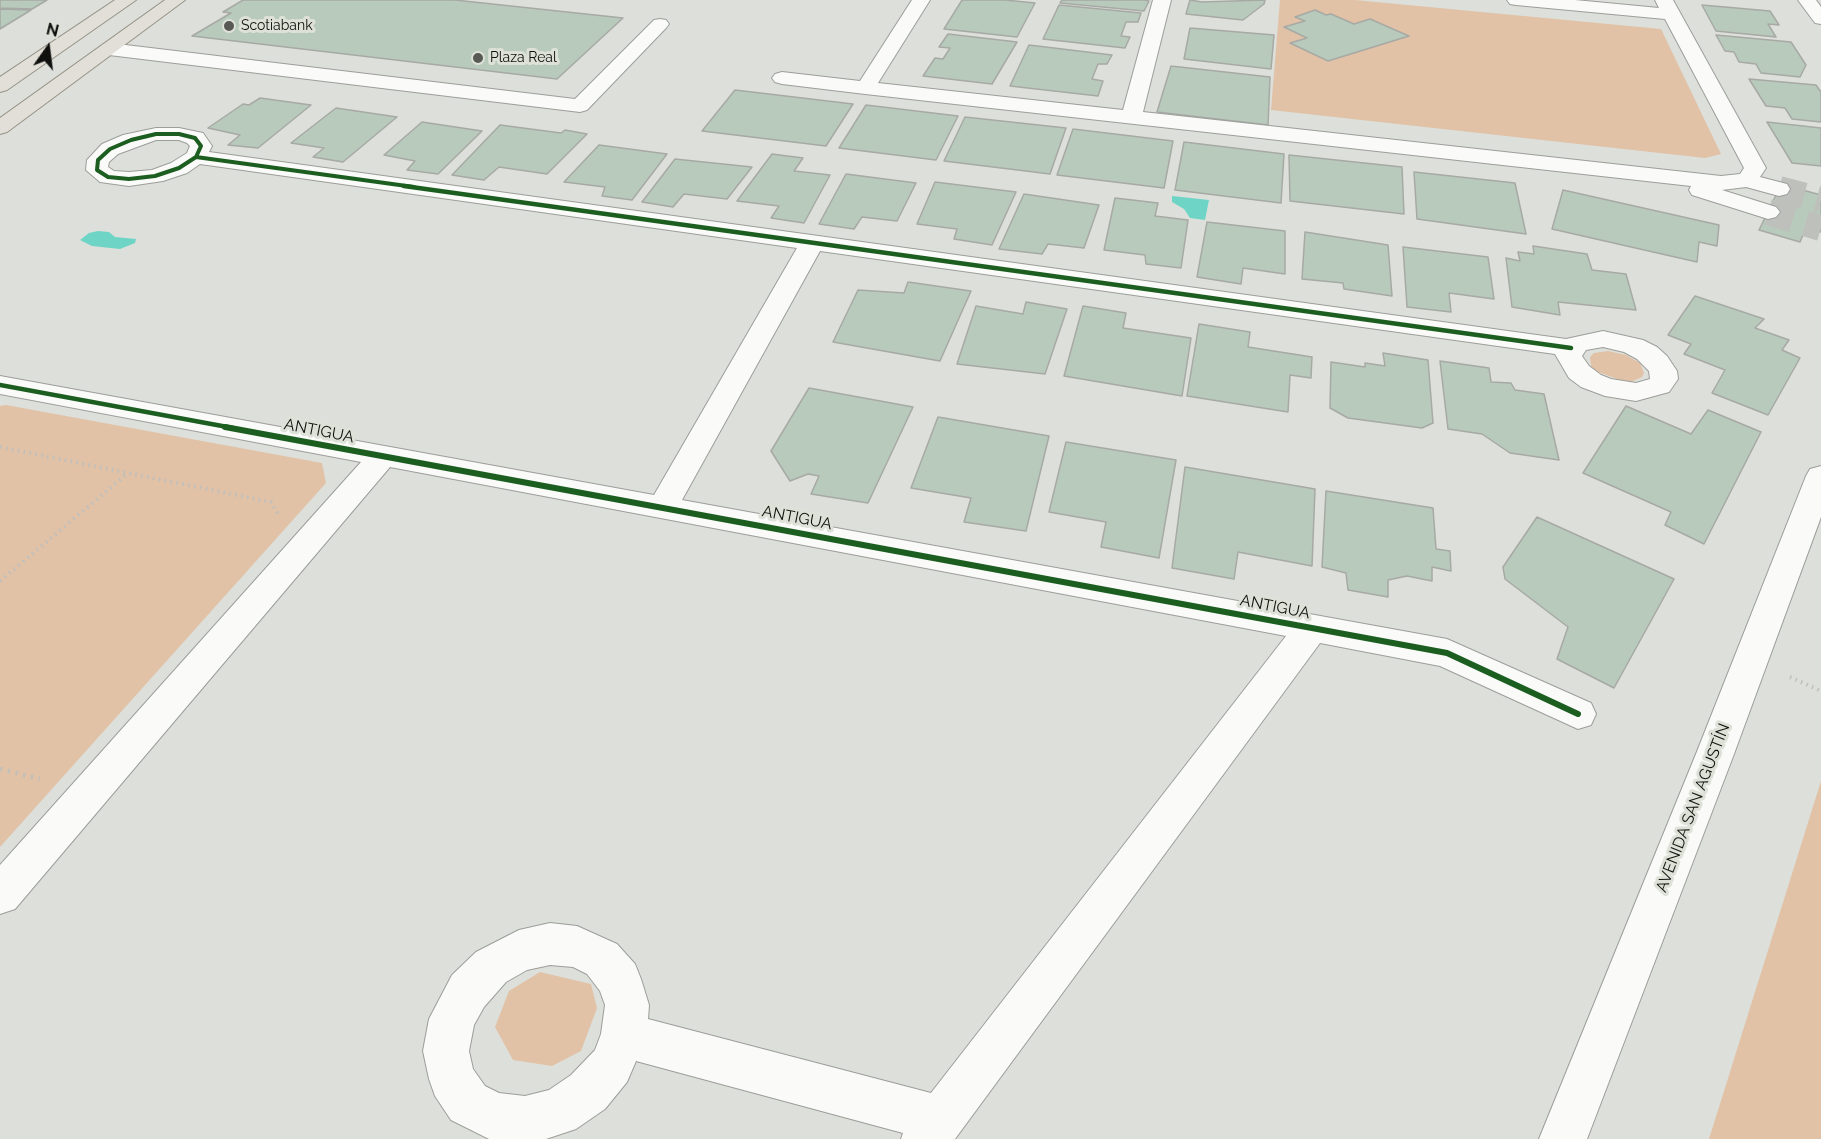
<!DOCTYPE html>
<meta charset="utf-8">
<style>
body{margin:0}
#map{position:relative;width:1821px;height:1139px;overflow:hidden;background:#dddfda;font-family:Raleway,sans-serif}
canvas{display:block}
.north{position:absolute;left:18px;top:18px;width:60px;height:60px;-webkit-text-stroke:4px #dee1d8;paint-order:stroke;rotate:14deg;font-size:16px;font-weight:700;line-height:24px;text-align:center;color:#10110e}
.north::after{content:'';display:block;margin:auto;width:21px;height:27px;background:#10110e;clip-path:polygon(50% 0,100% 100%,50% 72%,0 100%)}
</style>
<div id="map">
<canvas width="1821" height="1139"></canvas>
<div class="north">N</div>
</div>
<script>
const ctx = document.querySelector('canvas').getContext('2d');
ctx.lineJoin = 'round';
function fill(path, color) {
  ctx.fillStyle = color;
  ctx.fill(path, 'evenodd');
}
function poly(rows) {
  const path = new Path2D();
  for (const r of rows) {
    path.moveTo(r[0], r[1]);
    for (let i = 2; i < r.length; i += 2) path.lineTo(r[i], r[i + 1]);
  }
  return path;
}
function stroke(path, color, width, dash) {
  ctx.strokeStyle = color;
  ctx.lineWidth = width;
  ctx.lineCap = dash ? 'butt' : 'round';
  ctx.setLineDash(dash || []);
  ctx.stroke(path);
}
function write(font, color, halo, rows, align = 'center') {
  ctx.font = font + ' Raleway,sans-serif';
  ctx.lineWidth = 6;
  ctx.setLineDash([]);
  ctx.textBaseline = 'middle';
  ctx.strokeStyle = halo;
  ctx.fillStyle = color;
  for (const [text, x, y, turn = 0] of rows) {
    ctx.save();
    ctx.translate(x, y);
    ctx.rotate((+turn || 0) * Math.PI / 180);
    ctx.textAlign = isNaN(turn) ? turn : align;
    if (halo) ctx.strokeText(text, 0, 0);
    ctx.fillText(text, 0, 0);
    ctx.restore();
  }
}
fill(poly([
 [1280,0,1355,0,1661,29,1721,154,1705,158,1271,110],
 [1608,351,1626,355,1640,363,1644,373,1642,377,1631,382,1622,381,1596,371,1591,366,1590,357,1594,353],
 [6,405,322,463,326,483,0,847,0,406],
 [1821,781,1821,1139,1709,1139],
 [540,972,591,984,597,1008,581,1051,552,1066,513,1060,495,1027,509,991]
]), '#e1c2a6');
fill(poly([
 [1172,196,1209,200,1205,220,1190,218,1184,209,1172,202],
 [98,231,109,232,115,237,136,239,135,243,120,249,92,246,80,240,89,233]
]), '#6ed5c6');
const building = poly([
 [0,0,47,0,32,9,0,8,0,0],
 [243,0,455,0,623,18,557,79,192,36,231,13,223,12,243,0],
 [962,0,1005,0,1035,3,1017,37,944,29,962,0],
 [1062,0,1144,0,1149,1,1144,11,1060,3,1062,0],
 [1190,0,1202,2,1265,0,1264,4,1243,20,1186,14,1190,0],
 [1059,5,1141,13,1138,22,1126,22,1121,36,1130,37,1125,48,1043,39,1059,5],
 [1702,5,1770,11,1779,25,1768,24,1776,37,1716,31,1702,5],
 [0,9,31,10,0,29,0,9],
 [1315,10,1326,15,1331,14,1354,24,1370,19,1409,36,1328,61,1290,43,1307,38,1284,27,1305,21,1295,17,1315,10],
 [1190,28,1274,35,1271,69,1184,59,1190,28],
 [948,34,1017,42,992,84,923,76,935,58,943,59,950,48,939,47,948,34],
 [1716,35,1791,42,1806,65,1800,77,1761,73,1756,64,1739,62,1734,52,1725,51,1716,35],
 [1029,45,1112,55,1107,64,1098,64,1092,79,1103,81,1098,96,1010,86,1029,45],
 [1171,66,1270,77,1268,125,1157,112,1171,66],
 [1749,79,1816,85,1821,92,1821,122,1792,119,1785,108,1766,106,1749,79],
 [735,90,853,104,826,146,702,131,735,90],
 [260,98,311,105,258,148,228,145,240,135,208,128,243,104,249,105,260,98],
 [866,105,958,116,936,160,839,148,866,105],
 [336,108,397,117,343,162,313,157,324,148,291,143,336,108],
 [965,117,1066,128,1050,174,944,161,965,117],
 [422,122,482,131,438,174,407,170,415,161,384,155,422,122],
 [1767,122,1821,128,1821,166,1792,163,1767,122],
 [500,125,561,133,565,130,587,134,547,174,499,167,484,180,452,175,500,125],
 [1073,129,1173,141,1164,188,1057,175,1073,129],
 [1184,142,1284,154,1281,203,1175,190,1184,142],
 [599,145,667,154,632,200,602,196,605,187,564,182,599,145],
 [772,154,803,158,794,171,830,175,804,223,771,218,779,206,737,201,772,154],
 [1289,155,1402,167,1404,214,1290,201,1289,155],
 [675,159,752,167,727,199,684,194,673,207,642,202,675,159],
 [1414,172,1515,183,1526,234,1417,219,1414,172],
 [846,174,916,183,897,221,862,217,854,229,819,224,846,174],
 [935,182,1016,192,992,245,954,239,957,229,917,224,935,182],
 [1777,183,1821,195,1821,232,1806,228,1800,242,1759,230,1779,189,1777,183],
 [1563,190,1719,225,1717,246,1699,242,1697,262,1552,229,1563,190],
 [1024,194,1099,205,1084,248,1048,244,1042,254,999,249,1024,194],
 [1115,198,1158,203,1155,216,1188,220,1181,268,1146,264,1145,255,1104,250,1115,198],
 [1207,222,1285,231,1285,274,1243,268,1241,284,1197,277,1207,222],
 [1305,232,1388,245,1392,296,1344,289,1343,283,1302,279,1305,232],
 [1533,246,1587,254,1592,270,1626,274,1636,310,1558,302,1560,315,1512,307,1506,258,1520,261,1518,252,1534,254,1533,246],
 [1403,247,1488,257,1494,299,1449,293,1451,312,1407,307,1403,247],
 [908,282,971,291,940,361,833,342,858,290,904,293,908,282],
 [1695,296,1764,319,1755,328,1789,340,1782,350,1800,358,1768,415,1712,393,1725,370,1684,354,1691,344,1668,335,1695,296],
 [1026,302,1067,309,1045,374,957,364,976,306,1023,314,1026,302],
 [1083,306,1126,313,1123,328,1191,338,1182,396,1064,376,1083,306],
 [1199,324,1250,332,1248,347,1312,357,1311,378,1290,375,1288,412,1187,396,1199,324],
 [1383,353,1428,360,1433,423,1422,428,1348,418,1330,408,1331,362,1365,367,1365,363,1385,366,1383,353],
 [1440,361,1489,368,1491,382,1511,383,1515,390,1544,394,1559,460,1510,453,1482,434,1448,429,1440,361],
 [809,388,913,407,868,503,811,494,819,476,808,474,790,481,771,451,809,388],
 [1626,406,1691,434,1708,410,1761,432,1704,544,1665,525,1671,512,1583,473,1626,406],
 [938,417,1049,436,1026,531,964,522,971,498,911,488,938,417],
 [1066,442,1176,460,1159,558,1101,547,1106,522,1049,512,1066,442],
 [1185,467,1315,489,1312,566,1238,552,1234,579,1172,568,1185,467],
 [1326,491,1433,508,1436,549,1450,551,1451,571,1432,567,1432,581,1407,576,1388,580,1388,597,1348,590,1346,573,1322,567,1326,491],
 [1537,517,1674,579,1614,688,1557,659,1568,627,1505,579,1503,567,1537,517]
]);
fill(building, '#b8cabb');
stroke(building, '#a7a9a5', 1.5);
stroke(poly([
 [1779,189,1821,200],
 [1768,212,1821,228]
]), '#bec0bb', 26, [26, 13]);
const minor = poly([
 [912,0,930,0,878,83,1123,110,1153,0,1171,0,1143,112,1721,176,1740,174,1744,168,1665,19,1516,5,1510,4,1507,0,1575,0,1659,8,1655,0,1673,0,1766,168,1760,177,1787,184,1790,189,1787,194,1779,196,1746,187,1722,190,1776,207,1780,212,1776,217,1768,219,1692,195,1689,190,1691,186,865,94,782,84,775,82,772,78,775,74,782,72,860,81,912,0],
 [1798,0,1816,0,1821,7,1821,24,1815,23,1798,0],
 [660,19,666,20,669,24,666,28,587,110,580,112,109,55,102,53,100,49,102,45,109,43,575,99,654,20,660,19],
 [156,128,179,128,203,133,212,146,209,152,1566,339,1603,331,1643,340,1657,347,1667,356,1677,371,1678,379,1669,392,1636,401,1605,396,1581,387,1569,378,1555,354,820,251,682,500,1447,639,1591,703,1596,714,1591,725,1578,729,1440,666,1320,643,955,1139,901,1139,903,1133,636,1061,627,1082,605,1109,576,1129,546,1139,489,1139,451,1120,435,1096,429,1079,423,1051,429,1019,452,975,476,952,519,930,550,923,577,926,617,944,635,964,641,979,649,1005,648,1019,931,1093,1286,636,390,467,15,909,0,914,0,865,361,462,0,394,0,376,654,495,797,248,200,164,187,173,163,181,129,186,100,182,86,170,87,160,102,144,123,135,156,128],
 [156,140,179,140,187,143,190,146,187,153,171,163,152,170,129,172,114,171,108,167,109,162,118,154,156,140],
 [1603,347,1624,352,1637,359,1649,371,1650,379,1636,383,1611,379,1601,375,1589,366,1582,356,1586,350,1603,347],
 [550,965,573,967,587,974,600,991,605,1005,601,1034,595,1050,571,1075,549,1090,525,1096,499,1093,485,1086,473,1069,469,1051,474,1025,484,1007,506,982,527,970,550,965],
 [1821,466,1821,517,1734,754,1587,1139,1539,1139,1696,754,1806,476,1810,469,1821,466]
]);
const major = poly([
 [115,0,136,0,7,90,0,92,0,77,115,0],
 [165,0,185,0,7,132,0,134,0,118,165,0]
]);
stroke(minor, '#9c9e9a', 2);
stroke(major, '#969386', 2);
stroke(poly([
 [0,447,271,502,278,514],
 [0,581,127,474],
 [1790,677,1821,691]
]), '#bfbfbd', 4, [1.5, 4.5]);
stroke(poly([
 [0,769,40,779]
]), '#bfbfbd', 4.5, [2, 6]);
fill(minor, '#fafaf9');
fill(major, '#e1dfd8');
stroke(poly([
 [156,134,179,134,195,138,201,146,196,157,179,168,155,176,129,179,108,177,97,170,98,160,110,149,131,140,156,134],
 [196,157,414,187]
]), '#1b5e20', 4);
stroke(poly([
 [404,186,1571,348],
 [0,385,233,428]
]), '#1b5e20', 4.5);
stroke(poly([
 [225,427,1447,653,1578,714]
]), '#1b5e20', 6);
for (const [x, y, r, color] of [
 [229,26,6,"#585955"],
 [478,58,6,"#585955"]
]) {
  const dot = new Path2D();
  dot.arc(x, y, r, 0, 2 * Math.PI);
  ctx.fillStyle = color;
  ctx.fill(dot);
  stroke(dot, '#dee1d8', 2);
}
write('14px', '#10110e', '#dee1d8', [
 ["Scotiabank",241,26],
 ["Plaza Real",490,58]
], 'left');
write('16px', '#10110e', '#dee1d8', [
 ["ANTIGUA",319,431,11],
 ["ANTIGUA",797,518,11],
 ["ANTIGUA",1275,607,11],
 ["AVENIDA SAN AGUSTÍN",1693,808,-69]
]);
</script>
